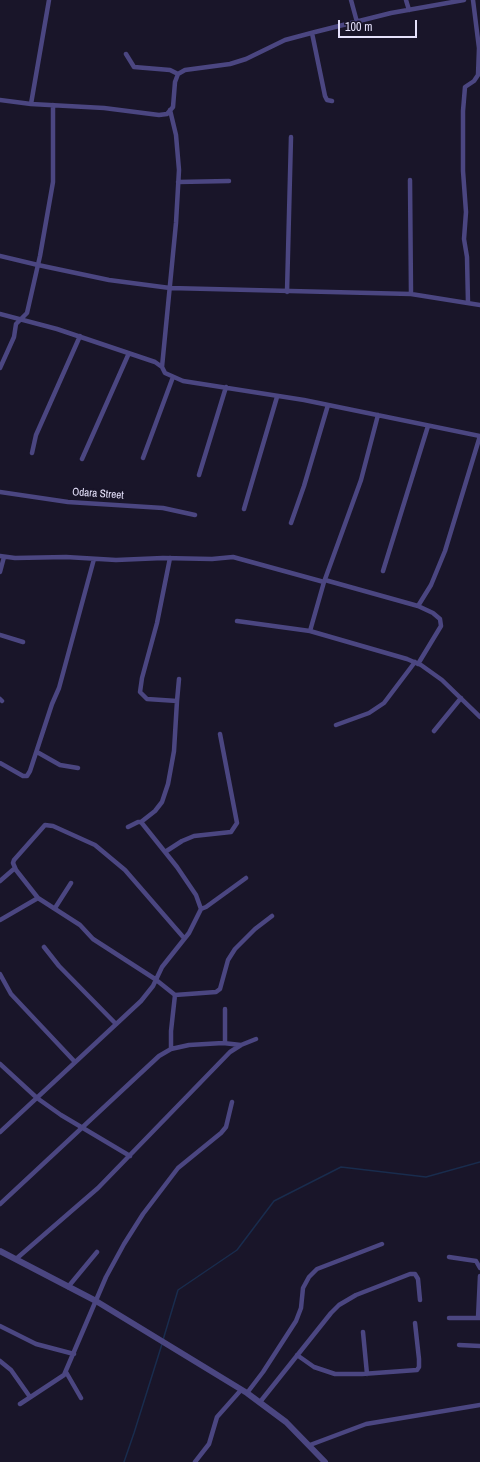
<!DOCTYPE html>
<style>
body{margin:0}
#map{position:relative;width:480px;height:1462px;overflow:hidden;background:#191529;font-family:"Archivo Narrow",sans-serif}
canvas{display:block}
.scale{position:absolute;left:338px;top:20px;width:79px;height:18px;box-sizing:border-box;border:2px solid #e5e1fb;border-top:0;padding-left:5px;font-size:12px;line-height:14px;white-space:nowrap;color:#e5e1fb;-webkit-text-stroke:3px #191529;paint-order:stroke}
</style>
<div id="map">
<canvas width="480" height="1462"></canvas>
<div class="scale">100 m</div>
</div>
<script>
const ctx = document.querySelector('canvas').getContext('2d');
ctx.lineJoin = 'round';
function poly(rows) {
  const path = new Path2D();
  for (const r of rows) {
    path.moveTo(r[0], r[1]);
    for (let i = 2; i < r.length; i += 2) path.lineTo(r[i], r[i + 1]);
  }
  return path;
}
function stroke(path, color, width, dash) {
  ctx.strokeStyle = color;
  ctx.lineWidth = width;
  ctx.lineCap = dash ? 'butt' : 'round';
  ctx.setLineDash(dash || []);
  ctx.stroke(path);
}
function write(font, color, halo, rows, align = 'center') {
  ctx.font = font + ' "Archivo Narrow",sans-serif';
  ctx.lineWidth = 4;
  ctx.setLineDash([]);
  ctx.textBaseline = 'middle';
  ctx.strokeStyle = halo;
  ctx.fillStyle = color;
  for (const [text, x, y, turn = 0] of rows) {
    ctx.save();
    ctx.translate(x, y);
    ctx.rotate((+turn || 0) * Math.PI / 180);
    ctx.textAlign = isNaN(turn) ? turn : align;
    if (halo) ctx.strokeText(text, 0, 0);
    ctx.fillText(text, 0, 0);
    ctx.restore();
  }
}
stroke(poly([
 [163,1340,178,1290,237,1250,274,1201,341,1167,426,1177,480,1162],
 [124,1462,134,1433,162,1344]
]), '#192c4d', 1.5);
stroke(poly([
 [351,0,357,22],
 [406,0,409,10],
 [312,33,325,96,327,100,332,101],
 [126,54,134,67,170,70,178,74],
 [0,100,31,104,104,108,159,115,167,114,173,107,175,82,178,74,185,70,230,64,246,59,285,40,315,32,391,13,464,0],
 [31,104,49,0],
 [410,180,411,294],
 [178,182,229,181],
 [0,256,38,265,109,280,170,288,411,294,480,305],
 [287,292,291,137],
 [468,303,467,257,464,239,466,212,463,171,463,111,465,87,474,81,478,75,479,48,473,0],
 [0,314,57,329,155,362,162,367,165,373,183,381,304,400,480,436],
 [162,367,176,223,179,170,176,135,170,110],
 [0,368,14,337,16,324,27,313,40,256,53,182,53,105],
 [32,453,36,435,80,336],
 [143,458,173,377],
 [82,459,129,353],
 [199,475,226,387],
 [0,492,68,502,163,508,195,515],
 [244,509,277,397],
 [291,523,304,486,328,405],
 [0,556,15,558,66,557,116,560,163,558,212,559,233,557,324,582],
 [383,571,428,426],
 [0,572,4,557],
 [325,580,418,606,433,613,440,619,441,626,418,664],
 [418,606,431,585,445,551,480,436],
 [237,621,310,631,407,659,421,665,442,680,480,717],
 [310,631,324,582,361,480,378,415],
 [0,635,23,642],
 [0,699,2,701],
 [177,701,179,679],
 [336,725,369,713,384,703,415,662],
 [434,731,461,698],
 [37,752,60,765,78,768],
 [0,763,23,776,27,776,30,771,52,704,59,688,94,559],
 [141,822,155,811,162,802,168,784,174,751,177,701,147,699,140,692,142,678,157,623,170,558],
 [165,852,182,841,194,836,231,832,237,823,220,734],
 [0,881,15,868],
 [55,908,71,883],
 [201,909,206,907,246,878],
 [0,920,38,898],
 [44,947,59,966,116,1024],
 [0,974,11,994,75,1062],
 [175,995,216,992,220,989,228,960,235,949,255,929,272,916],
 [225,1043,225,1009],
 [171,1049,171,1031,175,995,155,979,93,939,80,925,38,898,16,870,13,863,14,860,45,825,53,826,95,845,125,870,184,938],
 [0,1064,37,1098,61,1115,130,1156],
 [0,1132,141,1001,153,986,162,967,189,933,201,909,196,895,177,867,141,822,138,822,128,827],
 [0,1204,159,1056,171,1049,189,1045,223,1043,241,1045],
 [449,1257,476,1261,480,1268],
 [16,1259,98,1188,230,1052,241,1045,256,1039],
 [68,1287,97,1252],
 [449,1318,480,1318],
 [478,1318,480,1276],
 [0,1326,36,1344,74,1354],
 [363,1332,367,1374],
 [459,1345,480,1346],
 [297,1355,314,1367,335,1374,362,1374,417,1370,419,1367,419,1359,415,1323],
 [0,1361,11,1370,30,1397],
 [66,1372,81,1398],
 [247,1393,263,1372,296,1321,301,1308,303,1288,309,1277,317,1269,382,1244],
 [260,1402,331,1313,339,1305,356,1295,410,1274,415,1274,418,1279,420,1300],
 [20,1404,64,1375,106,1277,124,1244,143,1214,178,1168,221,1133,226,1127,232,1102],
 [310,1445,366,1424,480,1405],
 [195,1462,209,1444,217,1417,241,1390]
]), '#4b4681', 4.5);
stroke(poly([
 [0,1251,96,1301,247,1393,286,1422,325,1462]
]), '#4b4681', 6);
write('11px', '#e5e1fb', '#191529', [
 ["Odara Street",98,494,4]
]);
</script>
